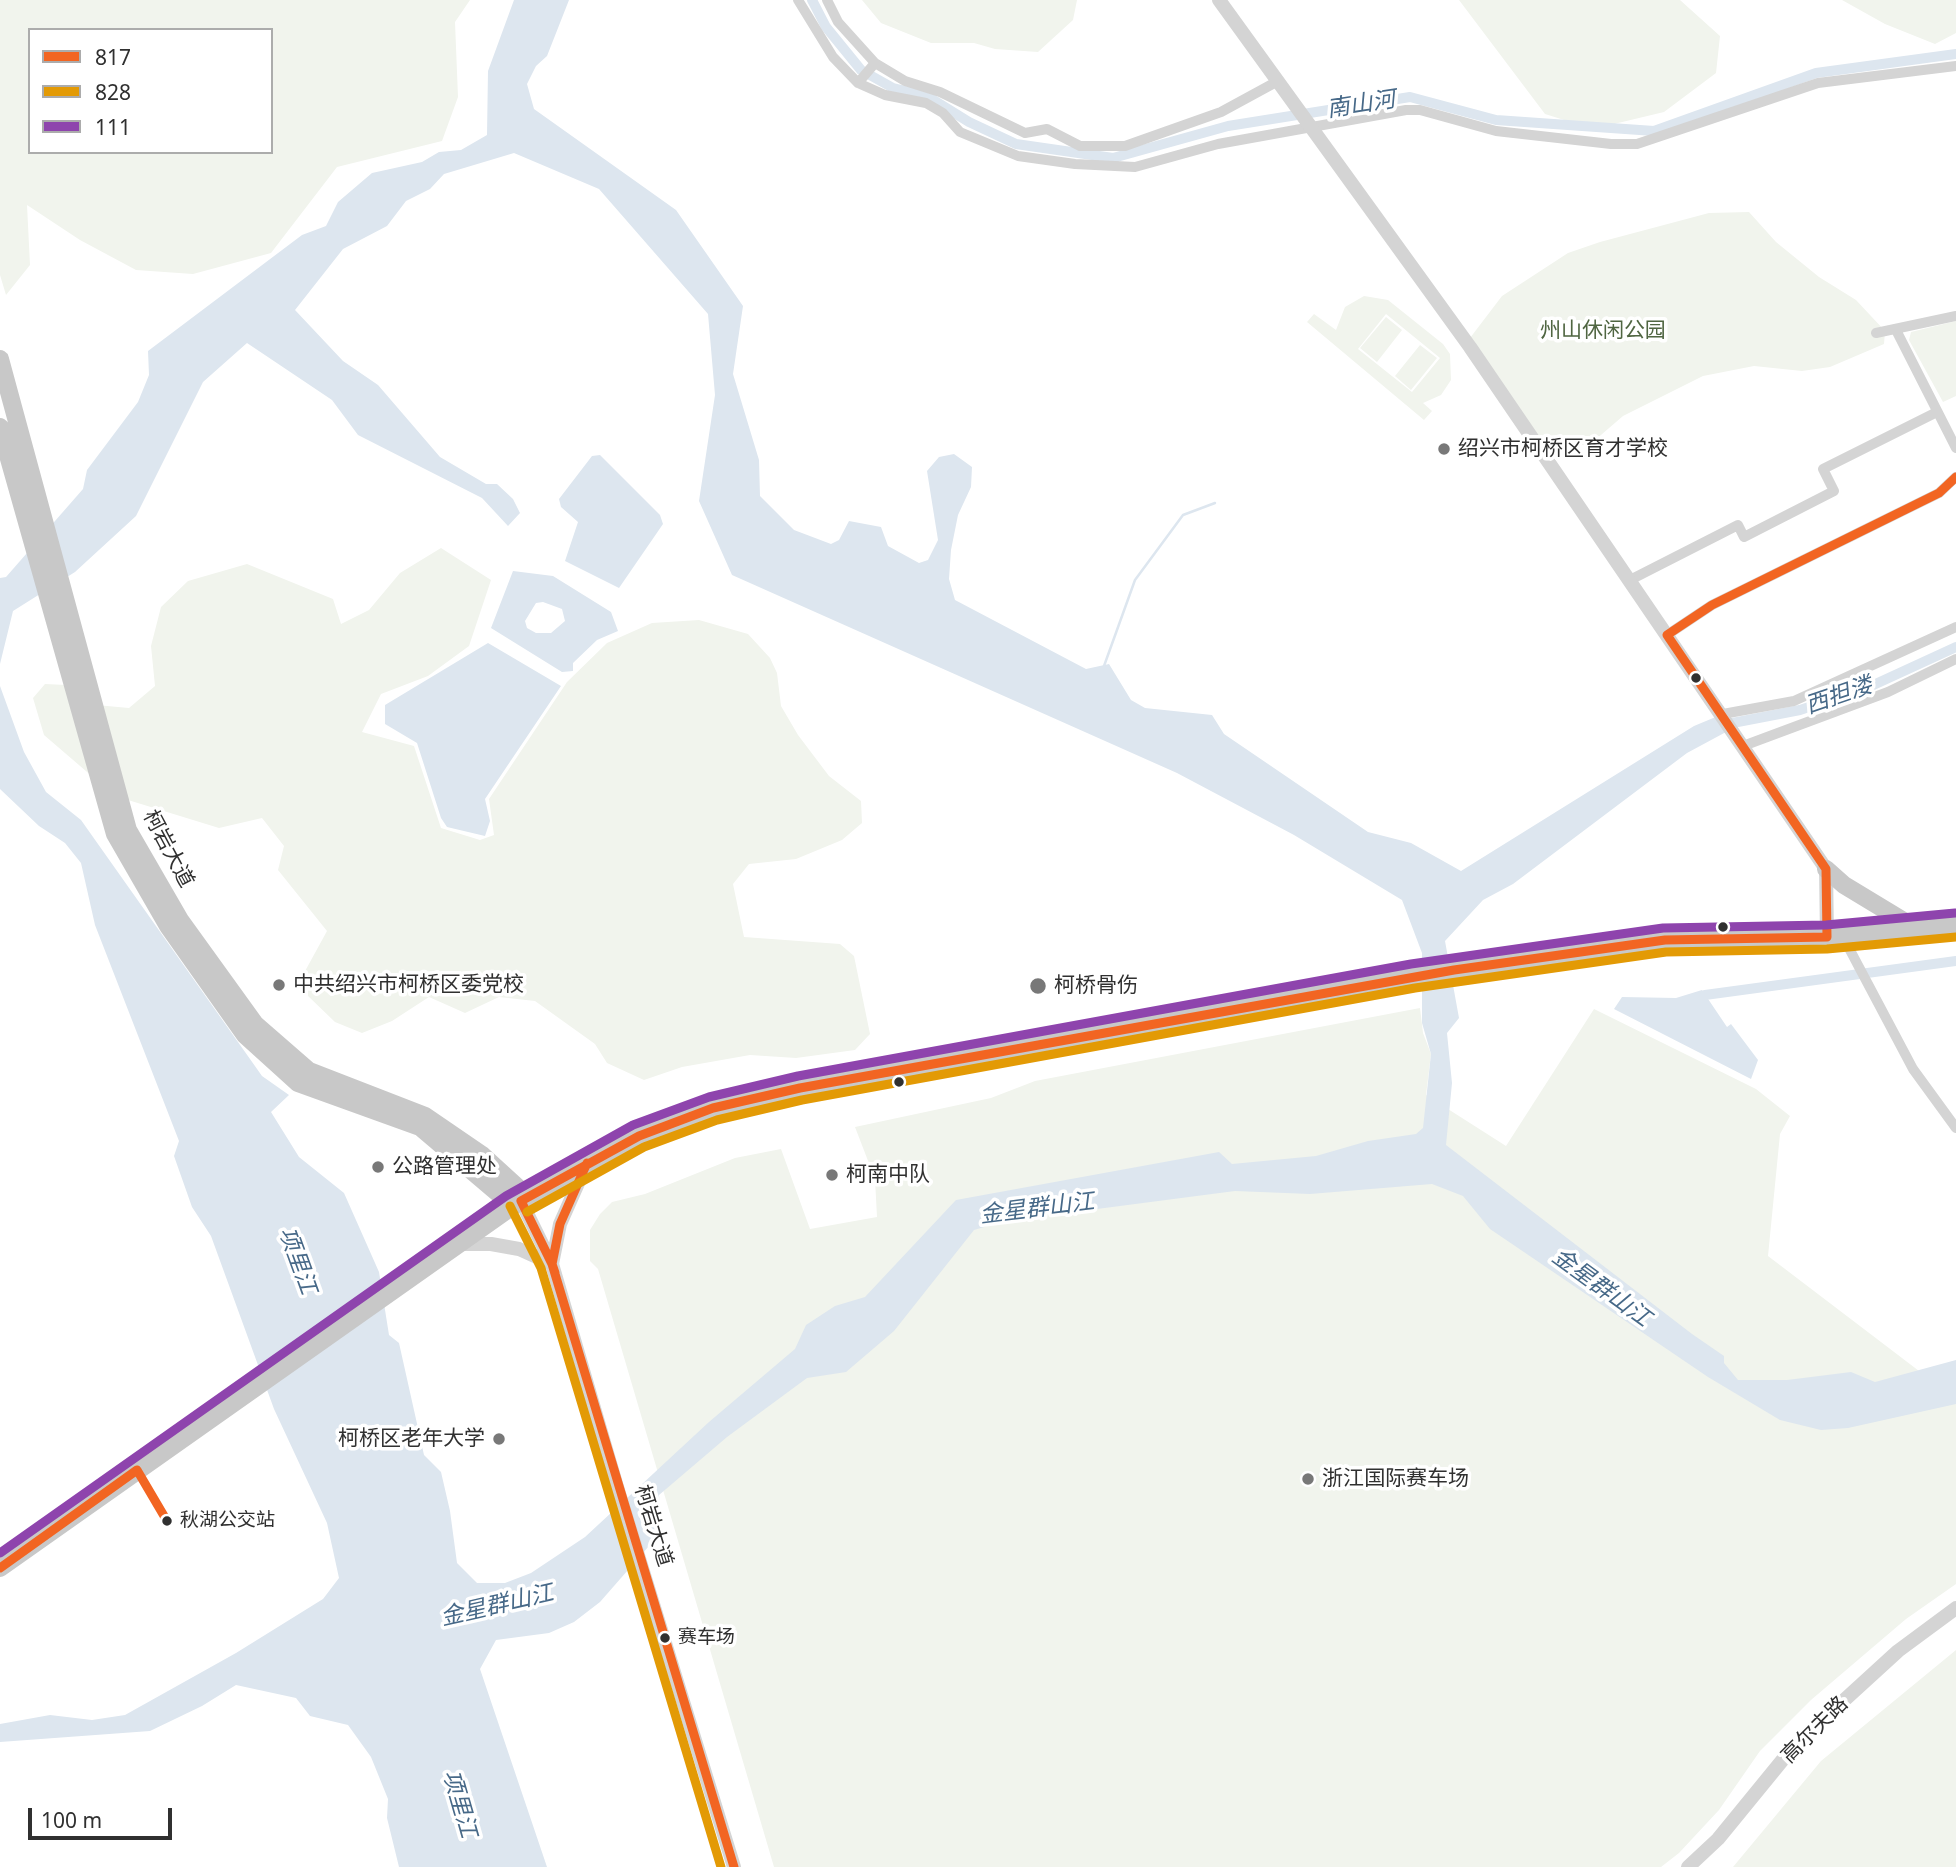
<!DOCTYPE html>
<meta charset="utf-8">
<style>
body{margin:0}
#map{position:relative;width:1956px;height:1867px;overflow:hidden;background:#fff;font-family:"Noto Sans",sans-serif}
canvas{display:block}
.legend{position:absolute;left:28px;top:28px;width:245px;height:126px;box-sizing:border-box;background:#fff;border:2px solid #acacac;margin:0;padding:9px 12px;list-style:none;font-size:21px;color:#303030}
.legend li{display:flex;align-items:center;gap:14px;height:35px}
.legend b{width:35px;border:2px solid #acacac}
.scale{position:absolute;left:28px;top:1808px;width:144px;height:32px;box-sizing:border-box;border:4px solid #303030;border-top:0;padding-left:9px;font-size:21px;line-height:24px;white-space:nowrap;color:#303030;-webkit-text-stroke:5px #fff;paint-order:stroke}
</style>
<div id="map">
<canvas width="1956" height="1867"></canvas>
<ul class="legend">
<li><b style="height:9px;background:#f26522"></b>817</li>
<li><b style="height:9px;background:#e39a05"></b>828</li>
<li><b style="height:9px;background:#8e44ad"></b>111</li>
</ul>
<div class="scale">100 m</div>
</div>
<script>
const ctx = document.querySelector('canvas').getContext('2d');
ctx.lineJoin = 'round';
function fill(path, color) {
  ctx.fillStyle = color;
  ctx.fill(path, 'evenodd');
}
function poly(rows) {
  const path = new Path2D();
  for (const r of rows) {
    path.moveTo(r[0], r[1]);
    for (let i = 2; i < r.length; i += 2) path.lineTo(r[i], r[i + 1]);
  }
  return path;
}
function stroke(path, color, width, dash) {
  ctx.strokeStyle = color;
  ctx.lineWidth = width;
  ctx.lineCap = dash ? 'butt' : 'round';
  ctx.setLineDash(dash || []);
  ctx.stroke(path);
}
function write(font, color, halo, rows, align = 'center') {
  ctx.font = font + ' "Noto Sans","Noto Sans SC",sans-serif';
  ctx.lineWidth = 7;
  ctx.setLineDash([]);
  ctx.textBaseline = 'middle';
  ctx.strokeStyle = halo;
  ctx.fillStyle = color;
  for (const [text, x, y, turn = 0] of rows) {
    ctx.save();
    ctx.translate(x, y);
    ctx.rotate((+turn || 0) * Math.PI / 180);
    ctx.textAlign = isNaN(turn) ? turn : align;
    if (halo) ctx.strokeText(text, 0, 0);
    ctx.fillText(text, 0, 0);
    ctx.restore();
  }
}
fill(poly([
 [0,0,470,0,455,22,458,97,442,141,337,167,271,253,193,274,136,270,80,240,27,205,30,265,6,295,0,275],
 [30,30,271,30,271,152,30,152],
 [862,0,1077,0,1073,20,1038,52,995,49,974,43,931,43,881,23],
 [1459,0,1680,0,1720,36,1716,73,1664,112,1593,129,1545,114],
 [1842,0,1956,0,1956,33,1935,44,1885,24],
 [1749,212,1776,242,1819,277,1856,300,1885,331,1884,344,1830,367,1802,371,1754,366,1703,376,1623,416,1594,441,1550,456,1470,338,1502,296,1568,253,1600,242,1709,213],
 [1364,296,1388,300,1443,344,1450,354,1451,380,1441,395,1423,403,1432,411,1424,420,1307,322,1314,314,1336,330,1345,307],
 [1386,314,1440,358,1412,392,1358,349],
 [1386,317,1402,330,1377,362,1360,348],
 [1956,321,1956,396,1943,402,1909,340,1911,332],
 [1420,345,1437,358,1411,390,1395,376],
 [441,548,491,580,469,646,428,676,381,694,362,732,414,746,441,828,480,840,494,835,489,799,567,682,607,643,652,623,699,620,748,634,770,658,777,673,781,706,798,735,829,776,861,801,862,823,842,840,796,859,749,864,733,884,744,937,840,944,854,956,870,1034,855,1050,796,1058,750,1055,682,1067,644,1080,607,1063,595,1044,535,1001,499,997,465,1013,429,997,392,1021,362,1033,335,1022,308,996,304,973,327,931,278,870,284,846,262,818,219,828,115,796,44,735,33,698,45,684,66,685,96,705,129,708,155,686,151,646,161,607,188,581,247,564,333,599,341,624,369,610,400,573],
 [1420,1008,1423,1033,1431,1054,1426,1095,1506,1146,1594,1009,1756,1089,1790,1116,1780,1134,1768,1256,1923,1374,1956,1367,1956,1584,1906,1619,1811,1700,1760,1751,1719,1810,1679,1853,1661,1867,774,1867,598,1269,590,1261,590,1230,600,1214,612,1202,645,1194,735,1158,781,1149,810,1229,877,1217,875,1179,855,1127,991,1098,1035,1081],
 [1956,1650,1956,1867,1733,1867,1821,1761]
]), '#f1f4ed');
fill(poly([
 [514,0,569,0,547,56,536,66,527,84,534,109,676,210,743,306,733,374,759,460,760,496,794,530,831,544,839,540,849,521,881,527,888,546,919,563,928,560,938,540,927,471,939,457,954,454,972,467,971,487,958,515,951,550,949,579,955,600,1086,669,1109,664,1131,700,1145,708,1212,715,1224,734,1368,832,1411,843,1461,871,1694,726,1718,716,1726,732,1687,753,1513,884,1483,900,1445,941,1459,1018,1447,1033,1452,1083,1446,1145,1692,1334,1724,1356,1724,1363,1738,1380,1787,1380,1851,1372,1875,1382,1956,1360,1956,1404,1848,1428,1821,1430,1780,1420,1708,1377,1490,1229,1463,1196,1432,1184,1310,1194,1235,1191,1074,1212,1032,1213,974,1230,894,1331,846,1372,807,1378,727,1437,659,1495,661,1521,649,1546,600,1602,574,1622,549,1633,496,1640,480,1669,547,1867,399,1867,387,1818,388,1799,371,1757,348,1725,310,1716,296,1698,236,1685,202,1706,150,1731,0,1742,0,1724,50,1715,92,1720,125,1715,236,1653,323,1599,339,1578,327,1523,274,1409,211,1236,192,1207,174,1156,179,1141,95,925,81,863,65,843,39,826,0,789,0,686,24,752,46,792,81,820,262,1076,289,1095,271,1112,299,1157,344,1193,379,1272,389,1335,399,1343,424,1455,441,1472,450,1511,457,1563,477,1583,505,1583,531,1573,585,1537,709,1422,795,1349,806,1325,835,1306,865,1297,956,1200,1219,1152,1232,1164,1316,1156,1368,1141,1416,1134,1423,1128,1431,1054,1422,1023,1422,953,1402,900,1294,835,1177,773,732,575,699,501,715,395,708,314,599,189,514,153,444,174,430,189,406,201,387,226,343,249,295,310,343,361,378,385,440,457,486,484,497,484,513,499,520,513,508,526,482,498,358,435,332,400,247,343,203,382,136,516,75,572,13,611,0,664,0,578,6,577,83,489,87,470,138,402,149,375,148,351,302,235,326,226,338,202,372,173,422,162,439,152,461,150,487,135,488,71],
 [600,455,660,515,663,524,619,588,565,561,578,522,561,507,559,499,592,456],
 [513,571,553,576,611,612,618,631,597,640,573,663,573,671,562,672,491,628],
 [543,602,562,609,565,621,551,633,536,633,527,628,525,621,536,603],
 [488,643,561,686,485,799,490,821,485,836,447,827,441,818,417,743,385,724,385,705],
 [1702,990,1727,1027,1731,1024,1758,1060,1751,1079,1614,1009,1622,997,1676,998]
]), '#dde6ef');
stroke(poly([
 [1104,666,1135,580,1183,515,1215,503]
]), '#dde6ef', 2.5);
stroke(poly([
 [812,0,826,27,861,70,893,88,927,96,969,122,1016,144,1113,158,1228,126,1410,97,1496,120,1654,131,1816,73,1956,54],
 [1722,725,1800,710,1869,687,1956,647],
 [1705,995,1956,961]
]), '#dde6ef', 10);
stroke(poly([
 [798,0,833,57,858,83,885,95,926,103,943,113,960,132,1018,156,1075,164,1135,167,1218,144,1406,110,1420,110,1496,131,1611,144,1637,144,1818,83,1956,66],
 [827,0,838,22,875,63,905,81,940,92,1025,133,1047,129,1080,146,1125,146,1221,112,1278,81],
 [858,83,875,63],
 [1896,330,1956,448],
 [1876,333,1956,316],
 [1630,580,1738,525,1744,537,1834,491,1823,469,1937,412],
 [1667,635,1712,605,1939,493,1956,477],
 [1723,714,1794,701,1956,627],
 [1743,746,1888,692,1956,659],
 [1842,935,1913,1069,1956,1128]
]), '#d4d4d4', 10);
stroke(poly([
 [1219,0,1470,347,1826,869,1827,937],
 [521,1201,552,1264,617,1487,734,1867],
 [457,1244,491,1244,519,1249,552,1264],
 [552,1264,560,1224,587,1163],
 [1688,1867,1718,1839,1794,1746,1898,1651,1956,1608]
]), '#d4d4d4', 14);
stroke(poly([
 [0,359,128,830,180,920,255,1024,309,1071,425,1116,482,1155,528,1197],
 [0,427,115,834,168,926,245,1035,298,1083,420,1127,513,1206],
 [1826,869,1844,885,1920,931],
 [0,1568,513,1206,639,1136,713,1108,800,1088,1413,976,1665,940,1827,937,1956,925]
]), '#c8c8c8', 18);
stroke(poly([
 [1667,635,1826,869,1827,937],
 [1667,635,1712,605,1939,493,1956,477],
 [555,1273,552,1264,560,1224,587,1163],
 [137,1470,167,1521],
 [0,1568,137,1470],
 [734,1867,552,1264,521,1201,639,1136,713,1108,800,1088,1454,970,1665,940,1827,937]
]), '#f26522', 9);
stroke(poly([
 [510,1206,541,1268,721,1867],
 [527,1212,644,1147,717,1120,802,1100,1415,988,1666,952,1827,949,1956,937]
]), '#e39a05', 9);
stroke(poly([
 [0,1553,506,1196,633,1125,709,1097,798,1076,1411,964,1663,928,1826,925,1955,913]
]), '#8e44ad', 9);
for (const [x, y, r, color] of [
 [1444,449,7,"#787878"],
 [1696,678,6,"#303030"],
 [1723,927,6,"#303030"],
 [279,985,7,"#787878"],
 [1038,986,9,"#787878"],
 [899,1082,6,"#303030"],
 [378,1167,7,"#787878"],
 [832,1175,7,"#787878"],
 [499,1439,7,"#787878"],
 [1308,1479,7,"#787878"],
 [167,1521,6,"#303030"],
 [665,1638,6,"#303030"]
]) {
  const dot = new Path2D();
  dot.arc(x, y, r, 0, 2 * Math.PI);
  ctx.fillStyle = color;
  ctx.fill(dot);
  stroke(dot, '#fff', 2.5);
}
write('19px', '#303030', '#fff', [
 ["秋湖公交站",180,1521],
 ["赛车场",678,1638]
], 'left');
write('21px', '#506642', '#fff', [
 ["州山休闲公园",1603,331]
]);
write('21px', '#303030', '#fff', [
 ["绍兴市柯桥区育才学校",1458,449],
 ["中共绍兴市柯桥区委党校",293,985],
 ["柯桥骨伤",1054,986],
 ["公路管理处",392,1167],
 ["柯南中队",846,1175],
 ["柯桥区老年大学",485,1439,"right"],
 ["浙江国际赛车场",1322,1479]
], 'left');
write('21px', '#303030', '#fff', [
 ["柯岩大道",168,849,62],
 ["柯岩大道",653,1526,73],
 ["高尔夫路",1815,1730,-45]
]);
write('italic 23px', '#476988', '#fff', [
 ["南山河",1361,105,-9],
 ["西担溇",1839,696,-19],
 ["金星群山江",1037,1209,-7],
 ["项里江",297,1261,70],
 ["金星群山江",1601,1288,36],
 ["金星群山江",497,1606,-13],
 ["项里江",459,1804,74]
]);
</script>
